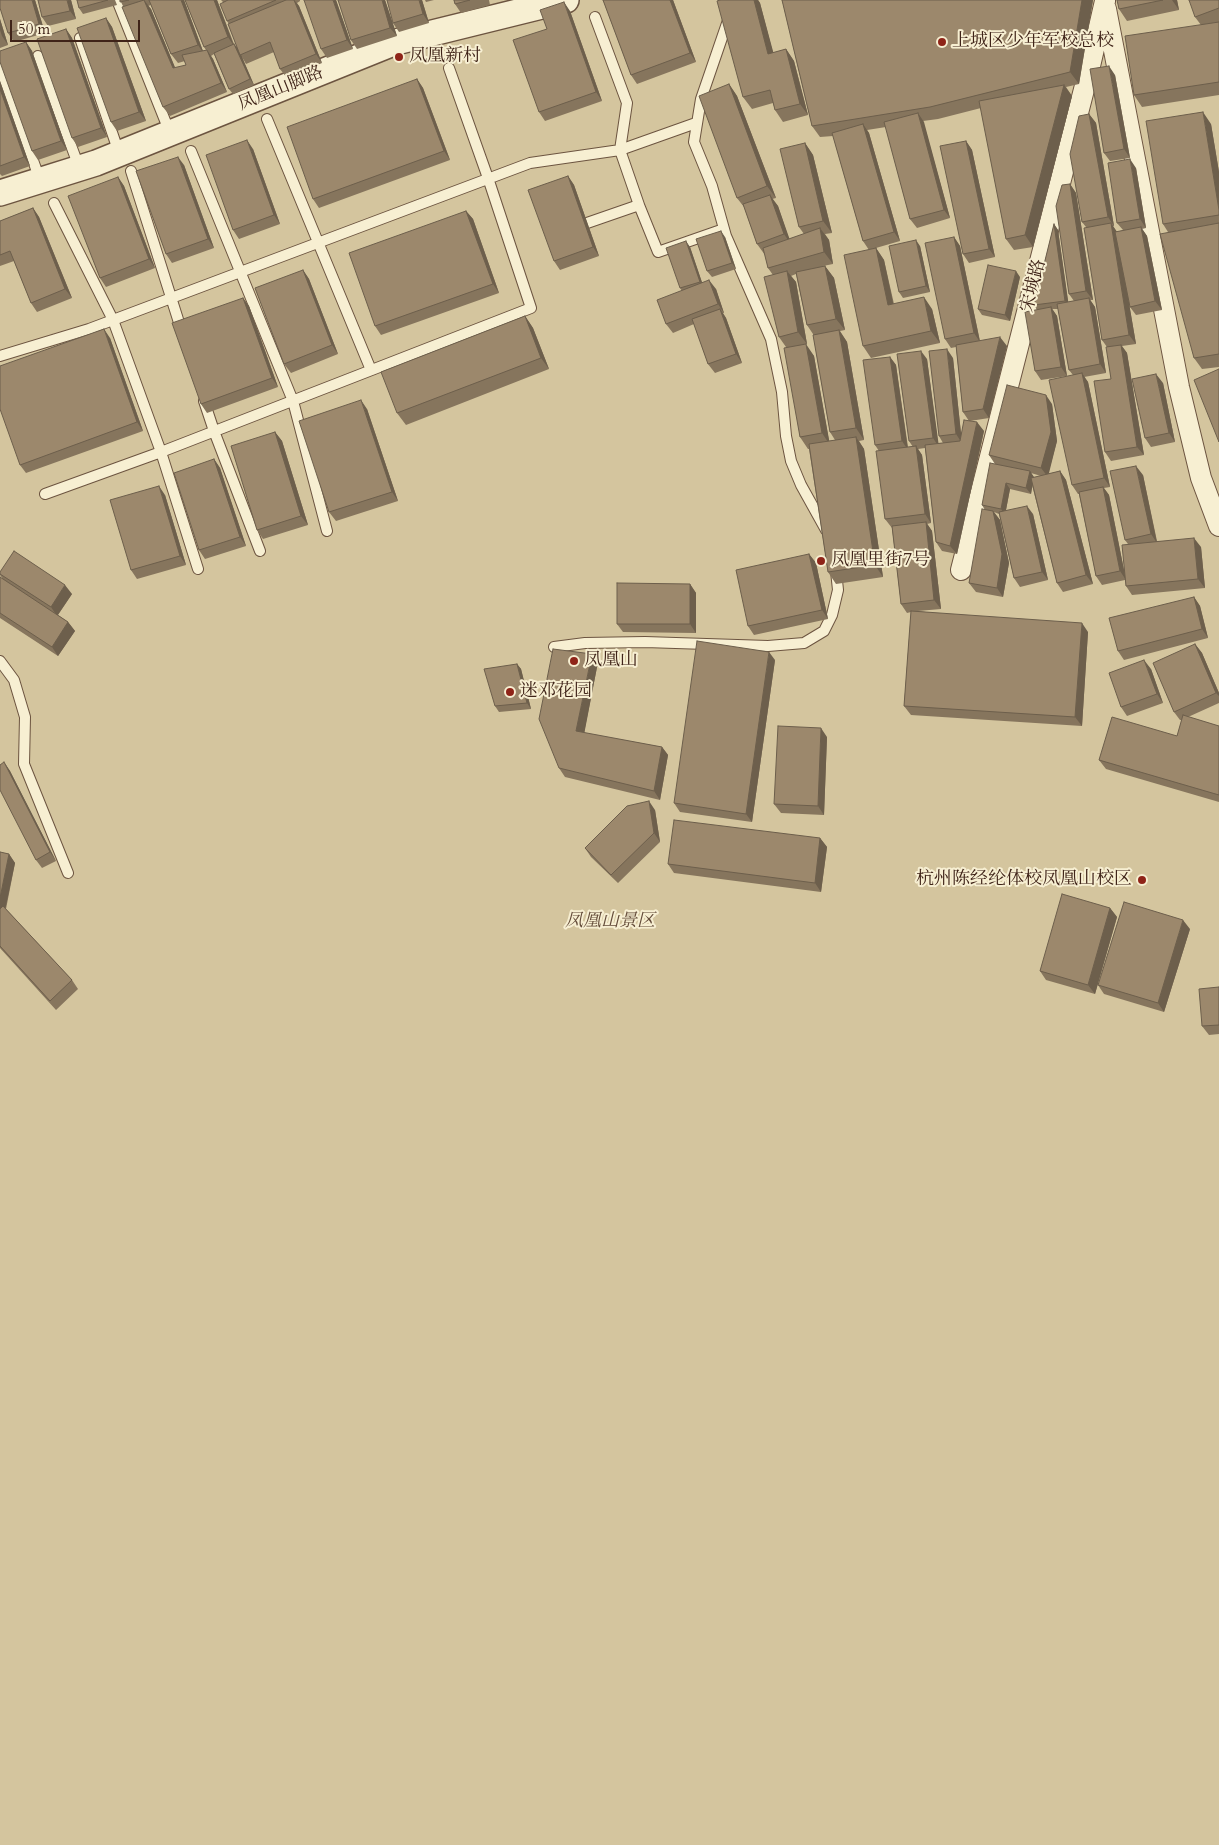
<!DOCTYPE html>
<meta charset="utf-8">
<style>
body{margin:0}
#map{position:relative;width:1219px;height:1845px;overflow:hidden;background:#f2e6ba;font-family:Cardo,serif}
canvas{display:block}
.scale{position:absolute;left:10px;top:20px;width:130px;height:22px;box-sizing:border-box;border:2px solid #3f2318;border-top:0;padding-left:6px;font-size:15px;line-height:18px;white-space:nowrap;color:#3f2318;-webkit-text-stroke:4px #f7efd2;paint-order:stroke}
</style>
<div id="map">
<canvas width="1219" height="1845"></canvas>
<div class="scale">50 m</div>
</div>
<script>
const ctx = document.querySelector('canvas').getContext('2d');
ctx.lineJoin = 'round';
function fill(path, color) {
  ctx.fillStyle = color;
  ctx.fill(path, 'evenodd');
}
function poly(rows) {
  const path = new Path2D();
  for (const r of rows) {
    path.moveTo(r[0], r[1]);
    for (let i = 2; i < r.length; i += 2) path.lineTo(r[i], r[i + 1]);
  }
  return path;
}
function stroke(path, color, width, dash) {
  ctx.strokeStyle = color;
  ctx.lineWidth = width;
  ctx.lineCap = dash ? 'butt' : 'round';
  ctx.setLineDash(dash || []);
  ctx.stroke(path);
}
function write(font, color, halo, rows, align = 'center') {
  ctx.font = font + ' Cardo,"Noto Serif SC",serif';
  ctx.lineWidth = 4;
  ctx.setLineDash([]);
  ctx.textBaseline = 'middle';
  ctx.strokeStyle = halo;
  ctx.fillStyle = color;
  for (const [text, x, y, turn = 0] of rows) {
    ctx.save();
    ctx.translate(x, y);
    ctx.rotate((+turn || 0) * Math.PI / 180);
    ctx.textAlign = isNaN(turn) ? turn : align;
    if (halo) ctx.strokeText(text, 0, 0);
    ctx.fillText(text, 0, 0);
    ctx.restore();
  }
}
fill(poly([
 [0,0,1219,0,1219,1845,0,1845]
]), '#d4c59e');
const service = poly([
 [117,0,170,133],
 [735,0,701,99,694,142,712,186,726,236,771,339,782,392,786,436,791,461,801,485,826,530],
 [80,38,119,153],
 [38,56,79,167],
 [0,68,40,180],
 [267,119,371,370],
 [191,151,293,401,327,531],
 [131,171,182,332],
 [54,203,113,320,161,452,198,569],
 [639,205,620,150,696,123],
 [587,223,639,205,658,252,724,229],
 [0,356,89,329,530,163,620,150,627,103,595,17],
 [204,401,214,431,260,551],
 [45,494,161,452,531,308,488,178,449,68],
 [554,647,585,643,645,642,768,646,804,643,824,631,832,615,838,590,836,571],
 [0,661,14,680,25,717,24,764,68,873]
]);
const minor = poly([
 [1106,9,1179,387,1201,478,1219,526],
 [961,570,1090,66,1105,1]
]);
const tertiary = poly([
 [0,193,96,163,396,42,566,0]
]);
stroke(service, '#6c5440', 12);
stroke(minor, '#6c5440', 22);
stroke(tertiary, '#6c5440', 28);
stroke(service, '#f7efd2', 10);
stroke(minor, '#f7efd2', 20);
stroke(tertiary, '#f7efd2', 25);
fill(poly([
 [35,0,45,33,14,42,8,33],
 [71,0,76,19,48,26,42,17],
 [77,0,115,0,117,5,83,14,79,8],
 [120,0,184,0,203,51,206,50,204,47,185,0,217,0,234,44,237,48,229,24,227,21,223,2,221,0,300,0,300,1,297,3,299,6,322,63,287,78,280,69,274,52,246,64,242,57,254,85,233,94,229,89,214,54,211,56,213,59,227,92,170,116,163,107,123,6],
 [151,5,171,54,178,63,185,61,186,65,175,68,151,9,148,6],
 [336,0,353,49,327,58,321,49],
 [385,0,397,36,357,49,351,40],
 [422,0,429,23,399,32,393,23],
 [425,0,434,0,426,2],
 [454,0,489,0,490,5,461,13,455,4],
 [603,0,673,0,696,62,637,84,631,75],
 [720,0,758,0,760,3,773,53,786,49,794,61,808,115,783,122,775,110,773,103,752,109,743,97],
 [782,0,1093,0,1079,84,1066,87,1072,96,1033,247,1014,250,1006,239,981,108,938,119,923,121,950,218,917,228,910,219,886,127,867,130,869,133,900,241,869,250,863,241,833,136,820,137,812,126],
 [1117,0,1177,0,1179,10,1127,21,1119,9],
 [1219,0,1219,95,1142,107,1134,95,1201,25,1195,17],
 [570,11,602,101,545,121,539,112,547,29],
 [106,18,112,27,146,121,117,131,111,122],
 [0,19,8,45,0,48],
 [66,29,72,38,107,137,78,147,72,138],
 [26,42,32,51,67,150,38,160,32,151],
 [1115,75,1130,158,1110,161,1104,153],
 [417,79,423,88,450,160,319,208,313,199],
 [0,81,30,166,2,176,0,174],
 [729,84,737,96,776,198,772,199,778,206,789,239,804,234,799,227,805,143,813,155,832,233,825,234,829,240,833,264,823,266,825,266,834,278,845,330,840,331,847,342,864,440,859,441,864,449,883,577,836,584,828,572,809,449,808,449,800,437,786,347,779,337,773,275,768,268,765,255,757,244,744,207,737,198],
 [796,274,807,325,813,334,830,432,835,440,829,441,814,356,804,344,807,344,796,282,791,276],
 [1089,114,1096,123,1114,226,1113,226,1117,232,1123,230,1117,223,1136,168,1146,228,1142,229,1147,236,1162,310,1136,315,1130,307,1128,298,1136,344,1122,346,1127,353,1144,455,1111,461,1105,452,1111,379,1107,347,1102,340,1086,227,1082,222],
 [1211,124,1219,172,1219,367,1202,369,1194,358,1168,232,1163,224],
 [966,141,972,150,995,257,969,263,963,254],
 [253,149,280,224,239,239,233,230],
 [184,165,214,248,172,263,166,254],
 [568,176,574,185,599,256,560,270,554,261],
 [118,177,124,186,155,268,106,287,100,278],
 [1070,184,1076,193,1093,300,1090,300,1095,307,1106,373,1084,377,1088,382,1110,487,1104,488,1109,495,1124,570,1128,544,1125,540,1143,475,1157,541,1201,547,1205,588,1132,595,1126,586,1125,580,1102,585,1096,576,1079,494,1078,494,1072,485,1073,375,1069,370,1058,309,1052,309,1057,316,1067,376,1041,380,1035,371,1037,310,1034,305,1054,224,1058,230,1068,302,1074,301,1069,294],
 [33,208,39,217,72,298,37,312,31,303,14,261,0,266,0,221],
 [466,211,473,219,499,293,381,335,375,326],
 [725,237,736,269,712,277,707,271],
 [954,237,960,246,980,341,1007,346,989,418,970,421,984,431,957,554,942,551,936,542,925,448,918,449,922,455,931,523,927,524,932,531,941,609,918,611,1088,632,1082,726,911,715,904,706,911,612,907,613,901,604,892,528,885,519,879,451,875,445,890,357,896,365,908,447,913,447,909,441,927,359,938,443,943,443,939,436,953,358,961,433,969,421,963,412,956,347,951,348,945,339],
 [920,246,930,292,903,298,899,292],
 [690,247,702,283,716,289,724,313,723,313,726,318,742,363,715,373,708,364,694,324,673,333,666,324,682,291,680,288],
 [876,248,884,260,894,304,932,309,940,343,871,358,863,346],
 [303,270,309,279,338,354,291,373,284,364],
 [1020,277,1010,321,982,315,978,309],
 [243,298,249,306,278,387,207,413,201,404],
 [525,316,533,328,549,369,406,425,397,413],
 [110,338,143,431,26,473,20,465],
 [1163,383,1175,442,1151,447,1145,438],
 [1052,404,1057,441,1048,474,1060,471,1066,480,1093,584,1063,592,1057,583,1032,485,1031,494,1010,489,1006,510,1033,514,1048,580,1020,587,1014,578,999,514,994,512,1000,520,1009,563,1003,597,976,592,969,583,985,510,982,505,995,464,989,455],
 [1031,473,1041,476,1034,478],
 [367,409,398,501,336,521,329,512],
 [275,432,282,441,308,525,263,539,257,530],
 [214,459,220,468,246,546,205,559,199,550],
 [165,495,186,565,137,579,131,570],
 [809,554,816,563,828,619,754,635,748,626],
 [0,572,72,594,58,615,68,622,75,631,58,656,0,618,0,577,3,579,0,575],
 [690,584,696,593,696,633,623,632,617,624],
 [1194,597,1200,606,1208,638,1124,660,1118,651],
 [1195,644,1202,653,1219,693,1219,703,1188,717,1219,726,1219,802,1106,769,1099,760,1177,736,1182,720,1180,720,1174,712],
 [775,660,752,822,680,812,674,803],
 [598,662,584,733,662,747,668,755,660,800,565,777,559,768],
 [517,664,521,669,531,709,499,712,495,706],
 [1151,669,1163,703,1127,716,1121,707],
 [827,737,824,815,781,813,774,804],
 [4,762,10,771,56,861,42,868,36,860],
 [655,810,660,842,618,883,591,857,585,848],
 [820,838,827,847,821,892,674,873,668,864],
 [0,852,9,854,15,863,6,909,72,980,78,989,56,1010,0,948],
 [1110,908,1117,917,1095,994,1046,980,1040,971],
 [1190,929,1164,1012,1104,994,1098,985],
 [1219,987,1219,1034,1209,1035,1202,1026]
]), '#86755d');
fill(poly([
 [32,0,35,0,45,33,39,24],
 [67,0,71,0,76,19,70,11],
 [144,0,151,9,179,77,173,68],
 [181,0,184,0,204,54,198,45],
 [214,0,217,0,234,46,228,37],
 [294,0,299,6,322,63,316,54],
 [333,0,336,0,353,49,347,40],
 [382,0,385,0,397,36,390,28],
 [419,0,422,0,429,23,423,14],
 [670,0,673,0,696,62,690,53],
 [754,0,758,0,760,3,777,66,768,54],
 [1082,0,1093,0,1079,84,1070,72],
 [1172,0,1177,0,1179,10],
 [564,2,570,11,602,101,596,92],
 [106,18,112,27,146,121,139,112],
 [0,19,8,45,2,36,0,30],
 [66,29,72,38,107,137,101,128],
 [26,42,32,51,67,150,61,141],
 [234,44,239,50,254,85,250,79],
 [786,49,794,61,808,115,800,104],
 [207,50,213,59,227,92,221,83],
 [1109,66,1115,75,1130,158,1124,149],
 [417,79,423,88,450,160,444,151],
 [0,81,30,166,24,157,0,89],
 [729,84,737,96,776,198,767,186],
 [1064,85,1072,96,1033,247,1025,235],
 [1203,112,1211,124,1219,172,1219,210],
 [918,113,924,122,950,218,944,210],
 [1089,114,1096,123,1114,226,1108,217],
 [863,124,869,133,900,241,894,232],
 [247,140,253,149,280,224,274,215],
 [966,141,972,150,995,257,989,249],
 [805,143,813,155,832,233,823,221],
 [178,157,184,165,214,248,208,239],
 [1130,159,1136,168,1146,228,1140,219],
 [568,176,574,185,599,256,593,247],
 [118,177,124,186,155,268,149,259],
 [1070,184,1076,193,1093,300,1086,291],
 [770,195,778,206,792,246,784,234],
 [33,208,39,217,72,298,65,289],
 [466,211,473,219,499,293,493,284],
 [1111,223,1117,232,1136,344,1129,335],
 [1054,224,1058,230,1069,307,1065,301],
 [1141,227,1147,236,1162,310,1155,301],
 [820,228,829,240,833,264,824,252],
 [721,231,725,237,736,269,732,263],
 [954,237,960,246,980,342,974,333],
 [916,240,920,246,930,292,926,286],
 [686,241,690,247,704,288,700,282],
 [876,248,884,260,896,317,888,305],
 [825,266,834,278,845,330,836,319],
 [303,270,309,279,338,354,332,345],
 [787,271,796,282,807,344,798,332],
 [1016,271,1020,277,1010,321,1005,315],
 [709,280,716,289,724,313,718,304],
 [924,297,932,309,940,343,931,331],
 [243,298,249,306,278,387,272,378],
 [1089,298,1095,307,1106,373,1100,364],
 [1051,307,1057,316,1067,376,1061,367],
 [720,309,726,318,742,363,736,354],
 [525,316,533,328,549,369,541,358],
 [104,329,110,338,143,431,137,422],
 [839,330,847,342,864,440,856,428],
 [1000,337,1007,346,989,418,983,409],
 [806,344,814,356,830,445,822,433],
 [1121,345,1127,353,1144,455,1137,447],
 [947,349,953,358,962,443,956,434],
 [921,351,927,359,939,447,933,438],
 [890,357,896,365,908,450,902,441],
 [1082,373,1088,382,1110,487,1104,478],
 [1156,374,1163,383,1175,442,1169,433],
 [1046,395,1052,404,1057,441,1048,477,1041,468],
 [361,400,367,409,398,501,392,492],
 [977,422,984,431,957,554,950,546],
 [275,432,282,441,308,525,301,516],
 [856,437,864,449,883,577,875,565],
 [916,446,922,455,931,523,925,514],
 [214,459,220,468,246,546,240,537],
 [1136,466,1143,475,1157,543,1151,534],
 [1030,471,1034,477,1031,494,1026,488],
 [1060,471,1066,480,1093,584,1086,575],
 [1006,483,1010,489,1005,515,1001,509],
 [159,486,165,495,186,565,180,556],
 [1103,487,1109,495,1126,580,1120,571],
 [1027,506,1033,514,1048,580,1042,572],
 [993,511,1000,520,1009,563,1003,597,997,588],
 [926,522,932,531,941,609,934,600],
 [1194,538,1201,547,1205,588,1198,579],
 [809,554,816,563,828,619,822,610],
 [690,584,696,593,696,633,690,624],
 [65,585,72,594,57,616,51,607],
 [1194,597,1200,606,1208,638,1202,629],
 [68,622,75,631,58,656,52,647],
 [1082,623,1088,632,1082,726,1075,717],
 [1195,644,1202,653,1219,693,1219,696,1216,693],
 [769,652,775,660,752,822,746,814],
 [592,654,598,662,583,740,576,731],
 [1144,660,1151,669,1163,703,1157,694],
 [517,664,521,669,531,709,527,703],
 [821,728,827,737,824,815,818,806],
 [662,747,668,755,660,800,654,791],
 [4,762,10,771,56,861,50,852],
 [649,801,655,810,660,842,654,833],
 [820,838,827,847,821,892,815,883],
 [9,854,15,863,4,915,0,909,0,898],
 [1110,908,1117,917,1095,994,1088,985],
 [1183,920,1190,929,1164,1012,1158,1003]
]), '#6d5f4c');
const building = poly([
 [0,0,32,0,39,24,8,33,0,8,0,0],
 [38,0,67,0,70,11,42,17,38,0],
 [77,0,108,0,79,8,77,0],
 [120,0,129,0,120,2,120,0],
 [144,0,173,68,186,65,182,55,207,50,221,83,163,107,122,7,144,0],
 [149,0,181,0,198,45,171,54,149,0],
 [185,0,214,0,228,37,204,47,185,0],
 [228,0,276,0,227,21,220,4,228,0],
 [286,0,294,0,316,54,280,69,270,42,240,55,228,24,286,0],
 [304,0,333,0,347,40,321,49,304,0],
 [338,0,382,0,390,28,351,40,338,0],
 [387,0,419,0,423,14,393,23,387,0],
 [454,0,470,0,455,4,454,0],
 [603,0,670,0,690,53,631,75,603,0],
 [720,0,754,0,768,54,786,49,800,104,775,110,770,90,743,97,717,1,720,0],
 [782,0,1082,0,1070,72,930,107,812,126,782,0],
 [1117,0,1163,0,1119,9,1117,0],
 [1189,0,1219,0,1219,8,1195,17,1189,0],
 [564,2,596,92,539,112,513,40,547,29,540,10,564,2],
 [106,18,139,112,111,122,77,28,106,18],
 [1219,22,1219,82,1134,95,1125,36,1219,22],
 [66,29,101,128,72,138,37,39,66,29],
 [26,42,61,141,32,151,0,62,0,51,26,42],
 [234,44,250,79,229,89,214,53,234,44],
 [1109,66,1124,149,1104,153,1090,69,1109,66],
 [417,79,444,151,313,199,287,127,417,79],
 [729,84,767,186,737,198,699,96,729,84],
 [1064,85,1025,235,1006,239,979,101,1064,85],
 [0,89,24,157,0,166,0,89],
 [1203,112,1219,210,1219,215,1163,224,1146,121,1203,112],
 [918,113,944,210,910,219,884,122,918,113],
 [1089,114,1108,217,1082,222,1070,154,1079,116,1089,114],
 [863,124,894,232,863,241,832,133,863,124],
 [247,140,274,215,233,230,206,155,247,140],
 [966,141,989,249,963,254,940,146,966,141],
 [805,143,823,221,799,227,780,149,805,143],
 [178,157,208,239,166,254,136,171,178,157],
 [1130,159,1140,219,1117,223,1108,163,1130,159],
 [568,176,593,247,554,261,528,190,568,176],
 [118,177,149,259,100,278,68,196,118,177],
 [1070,184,1086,291,1069,294,1056,206,1062,185,1070,184],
 [770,195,784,234,757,244,743,204,770,195],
 [33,208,65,289,31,303,10,251,0,255,0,221,33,208],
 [466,211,493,284,375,326,349,253,466,211],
 [1111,223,1129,335,1102,340,1084,228,1111,223],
 [1219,223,1219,354,1194,358,1160,234,1219,223],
 [1054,224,1065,301,1034,305,1054,224],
 [1141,227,1155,301,1130,307,1115,232,1141,227],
 [820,228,824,252,768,268,763,248,820,228],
 [721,231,732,263,707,271,696,239,721,231],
 [954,237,974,333,945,339,925,243,954,237],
 [916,240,926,286,899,292,889,246,916,240],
 [686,241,700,282,680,288,666,248,686,241],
 [876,248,888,305,924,297,931,331,863,346,844,255,876,248],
 [988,265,1016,271,1005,315,978,309,988,265],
 [825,266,836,319,807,325,796,272,825,266],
 [303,270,332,345,284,364,255,288,303,270],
 [787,271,798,332,779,337,764,277,787,271],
 [709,280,718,304,666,324,657,300,709,280],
 [243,298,272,378,201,404,172,323,243,298],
 [1089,298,1100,364,1069,370,1057,304,1089,298],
 [1051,307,1061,367,1035,371,1025,312,1051,307],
 [720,309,736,354,708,364,692,319,720,309],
 [525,316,541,358,397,413,381,372,525,316],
 [104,329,137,422,20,465,0,409,0,366,104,329],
 [839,330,856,428,830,432,813,335,839,330],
 [1000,337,983,409,963,412,956,345,1000,337],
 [806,344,822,433,800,437,784,348,806,344],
 [1121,345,1137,447,1105,452,1094,381,1111,379,1106,347,1121,345],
 [947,349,956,434,939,436,929,351,947,349],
 [921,351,933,438,909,441,897,354,921,351],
 [890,357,902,441,875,445,863,360,890,357],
 [1219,369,1219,442,1194,380,1219,369],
 [1082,373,1104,478,1072,485,1049,380,1082,373],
 [1156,374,1169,433,1145,438,1132,379,1156,374],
 [1007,385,1046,395,1051,432,1041,468,989,455,1007,385],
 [361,400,392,492,329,512,299,421,361,400],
 [964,420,977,422,950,546,936,542,925,445,960,441,964,420],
 [275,432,301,516,257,530,231,446,275,432],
 [856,437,875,565,828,572,809,444,856,437],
 [916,446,925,514,885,519,876,451,916,446],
 [214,459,240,537,199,550,174,473,214,459],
 [990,463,1030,471,1026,488,1006,483,1001,509,982,505,990,463],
 [1136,466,1151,534,1125,540,1110,471,1136,466],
 [1060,471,1086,575,1057,583,1031,478,1060,471],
 [159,486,180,556,131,570,110,500,159,486],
 [1103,487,1120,571,1096,576,1079,492,1103,487],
 [1027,506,1042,572,1014,578,999,512,1027,506],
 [982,509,993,511,1002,554,997,588,969,583,982,509],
 [926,522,934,600,901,604,892,526,926,522],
 [1194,538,1198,579,1126,586,1122,545,1194,538],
 [14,551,65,585,51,607,0,574,0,572,14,551],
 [809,554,822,610,748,626,736,570,809,554],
 [0,577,68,622,52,647,0,613,0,577],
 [617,583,690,584,690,624,617,624,617,583],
 [1194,597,1202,629,1118,651,1109,618,1194,597],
 [911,611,1082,623,1075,717,904,706,911,611],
 [697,641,769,652,746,814,674,803,697,641],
 [1195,644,1216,693,1174,712,1153,663,1195,644],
 [553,649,592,654,576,731,662,747,654,791,559,768,539,719,553,649],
 [1144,660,1157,694,1121,707,1109,673,1144,660],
 [517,664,527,703,495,706,484,669,517,664],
 [1183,715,1219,726,1219,795,1099,760,1112,717,1177,736,1183,715],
 [778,726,821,728,818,806,774,804,778,726],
 [4,762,50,852,36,860,0,790,0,765,4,762],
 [649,801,654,833,611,875,585,848,627,806,649,801],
 [674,820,820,838,815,883,668,864,674,820],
 [0,852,9,854,0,898,0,852],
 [1062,894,1110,908,1088,985,1040,971,1062,894],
 [1124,902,1183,920,1158,1003,1098,985,1124,902],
 [3,906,72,980,50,1001,0,946,0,909,3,906],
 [1219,987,1219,1025,1202,1026,1199,989,1219,987]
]);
fill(building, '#9c886c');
stroke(building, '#6d5f4c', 1);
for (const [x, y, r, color] of [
 [942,42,5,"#8f2418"],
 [399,57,5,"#8f2418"],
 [821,561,5,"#8f2418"],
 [574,661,5,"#8f2418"],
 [510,692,5,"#8f2418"],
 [1142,880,5,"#8f2418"]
]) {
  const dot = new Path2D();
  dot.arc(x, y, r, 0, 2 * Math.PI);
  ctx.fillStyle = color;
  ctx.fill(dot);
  stroke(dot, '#f7efd2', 2);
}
write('18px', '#3f2318', '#f7efd2', [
 ["上城区少年军校总校",952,42],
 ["凤凰新村",409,57],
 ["凤凰里街7号",831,561],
 ["凤凰山",584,661],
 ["迷邓花园",520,692],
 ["杭州陈经纶体校凤凰山校区",1132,880,"right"]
], 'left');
write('18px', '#3f2318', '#f7efd2', [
 ["凤凰山脚路",281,89,-22],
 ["宋城路",1034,286,-76]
]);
write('italic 18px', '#644c3a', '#f7efd2', [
 ["凤凰山景区",610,922]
]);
</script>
